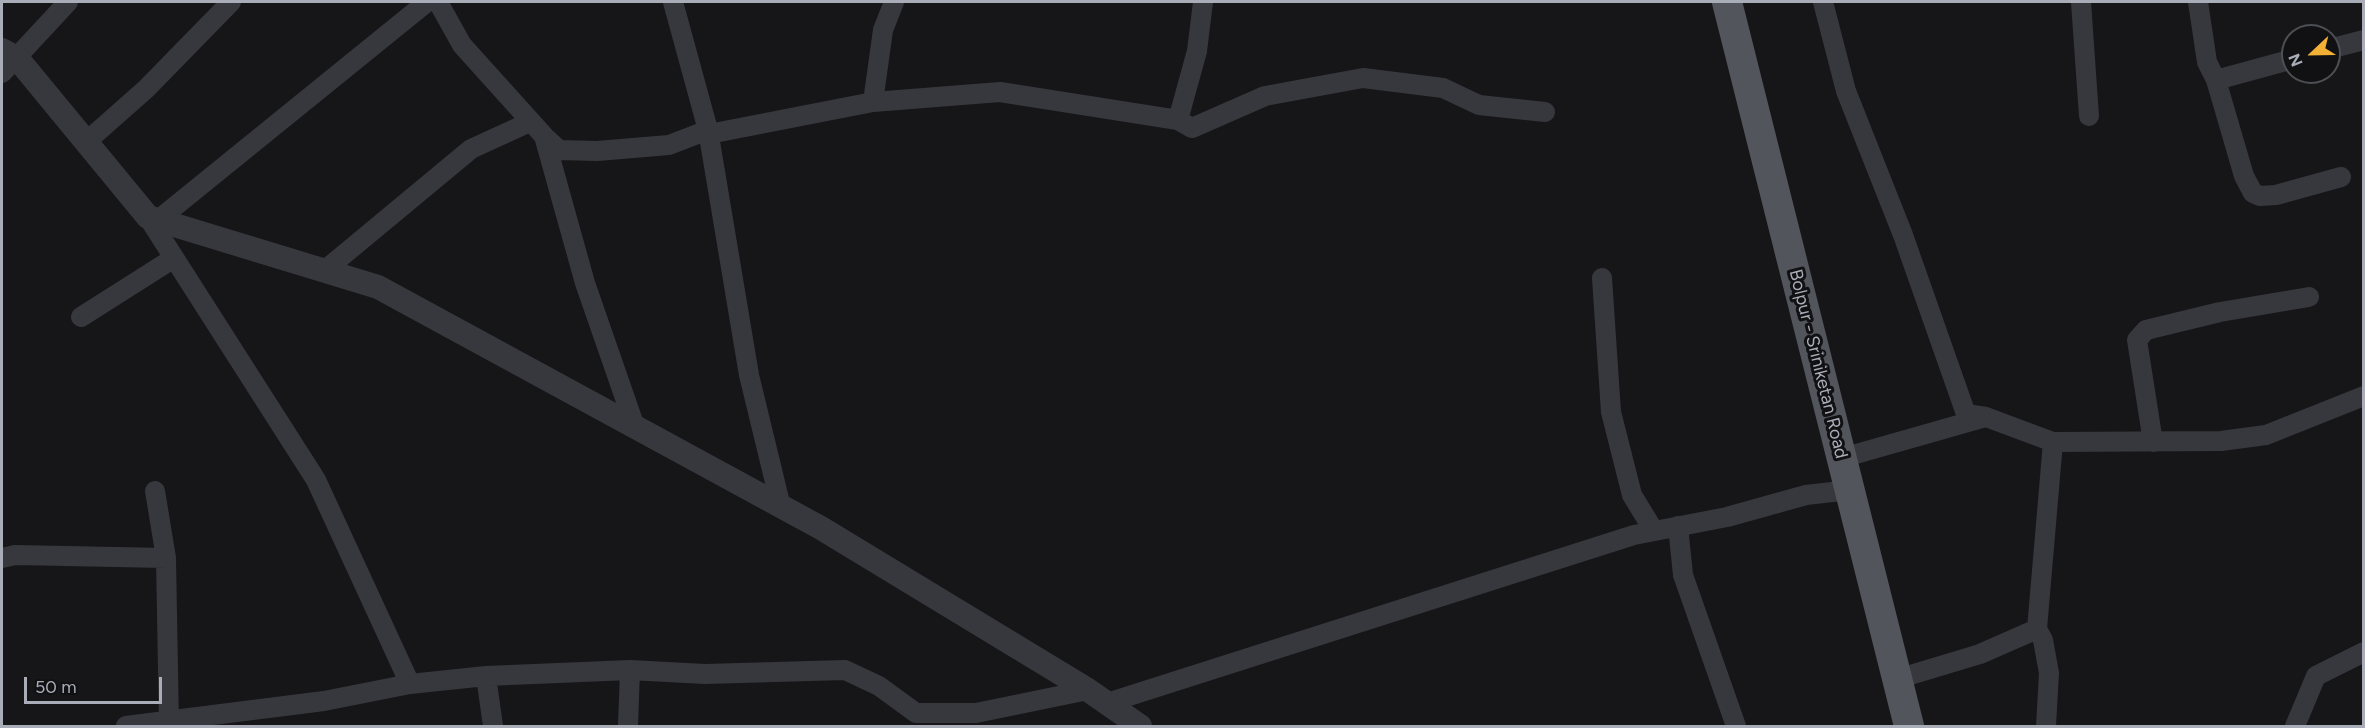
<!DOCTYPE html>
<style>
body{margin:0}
#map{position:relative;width:2365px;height:728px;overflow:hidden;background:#161618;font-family:Figtree,sans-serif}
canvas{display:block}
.frame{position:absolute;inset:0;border:3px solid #a8adb8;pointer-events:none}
.north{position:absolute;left:2281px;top:24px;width:60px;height:60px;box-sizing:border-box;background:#111113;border:2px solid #4d4f55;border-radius:50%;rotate:248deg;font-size:16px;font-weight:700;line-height:24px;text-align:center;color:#a8adb8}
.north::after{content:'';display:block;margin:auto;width:21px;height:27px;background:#f2b134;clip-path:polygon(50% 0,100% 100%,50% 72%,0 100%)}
.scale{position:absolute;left:24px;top:677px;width:138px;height:27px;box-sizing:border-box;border:3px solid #a8adb8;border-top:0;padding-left:8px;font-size:18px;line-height:21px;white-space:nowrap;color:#a8adb8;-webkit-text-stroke:4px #111113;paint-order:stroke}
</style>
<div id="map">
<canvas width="2365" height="728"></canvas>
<div class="frame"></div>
<div class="north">N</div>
<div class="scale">50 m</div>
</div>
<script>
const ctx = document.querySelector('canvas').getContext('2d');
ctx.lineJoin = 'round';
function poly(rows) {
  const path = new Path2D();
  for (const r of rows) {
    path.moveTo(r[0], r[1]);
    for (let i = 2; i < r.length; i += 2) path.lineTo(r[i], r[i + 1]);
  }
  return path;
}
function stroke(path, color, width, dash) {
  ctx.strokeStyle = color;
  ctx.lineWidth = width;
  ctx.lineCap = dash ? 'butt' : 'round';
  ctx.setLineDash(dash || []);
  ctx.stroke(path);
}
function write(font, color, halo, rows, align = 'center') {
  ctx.font = font + ' Figtree,sans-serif';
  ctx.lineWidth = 6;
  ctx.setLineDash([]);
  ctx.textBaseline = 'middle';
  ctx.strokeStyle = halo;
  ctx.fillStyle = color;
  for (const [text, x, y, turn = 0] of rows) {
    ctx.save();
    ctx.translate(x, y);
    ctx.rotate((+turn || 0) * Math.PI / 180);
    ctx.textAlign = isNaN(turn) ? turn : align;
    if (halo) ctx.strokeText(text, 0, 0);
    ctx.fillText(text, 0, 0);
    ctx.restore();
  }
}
stroke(poly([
 [438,2,462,45,544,136,559,150,597,151,669,145,708,130,673,2],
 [1823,2,1846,91,1903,235,1966,414,1986,417],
 [2081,2,2089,116],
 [2198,2,2207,62,2216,80,2244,176,2253,193,2260,196,2276,195,2341,177],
 [2329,49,2364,40],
 [2,73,68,2],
 [2216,80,2293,59],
 [873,102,883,30,894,2],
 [1178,120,1197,51,1203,2],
 [708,130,749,375,781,507],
 [709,134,873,102,1000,92,1178,120,1192,128,1265,96,1363,78,1443,88,1479,105,1545,112],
 [544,136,585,283,635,427],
 [86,142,146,89,231,2],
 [148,217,316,480,410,684],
 [158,220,427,2],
 [324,271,471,149,530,122],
 [1602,278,1611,412,1632,495,1654,531],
 [81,317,174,258],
 [2153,442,2137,340,2146,330,2220,312,2309,297],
 [1842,458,1986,417,2053,442,2221,441,2266,435,2364,396],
 [155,491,166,558,169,726],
 [1678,526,1683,575,1736,726],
 [2,558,15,555,166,558],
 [486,676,493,726],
 [1897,679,1980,654,2037,629],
 [1107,703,1634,535,1727,517,1806,495,1850,490],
 [126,726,324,701,410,684,486,676,630,670,705,674,845,670,879,686,916,713,976,713,1088,690],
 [628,726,630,670],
 [2046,726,2049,673,2043,640,2037,629,2053,442],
 [2295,726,2316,676,2364,652]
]), '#37383d', 20);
stroke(poly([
 [2,50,17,58,148,217,378,287,821,528,1088,690,1140,726]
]), '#37383d', 24);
stroke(poly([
 [1727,2,1909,726]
]), '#53555c', 30);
write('18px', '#a8adb8', '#111113', [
 ["Bolpur - Sriniketan Road",1818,364,76]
]);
</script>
